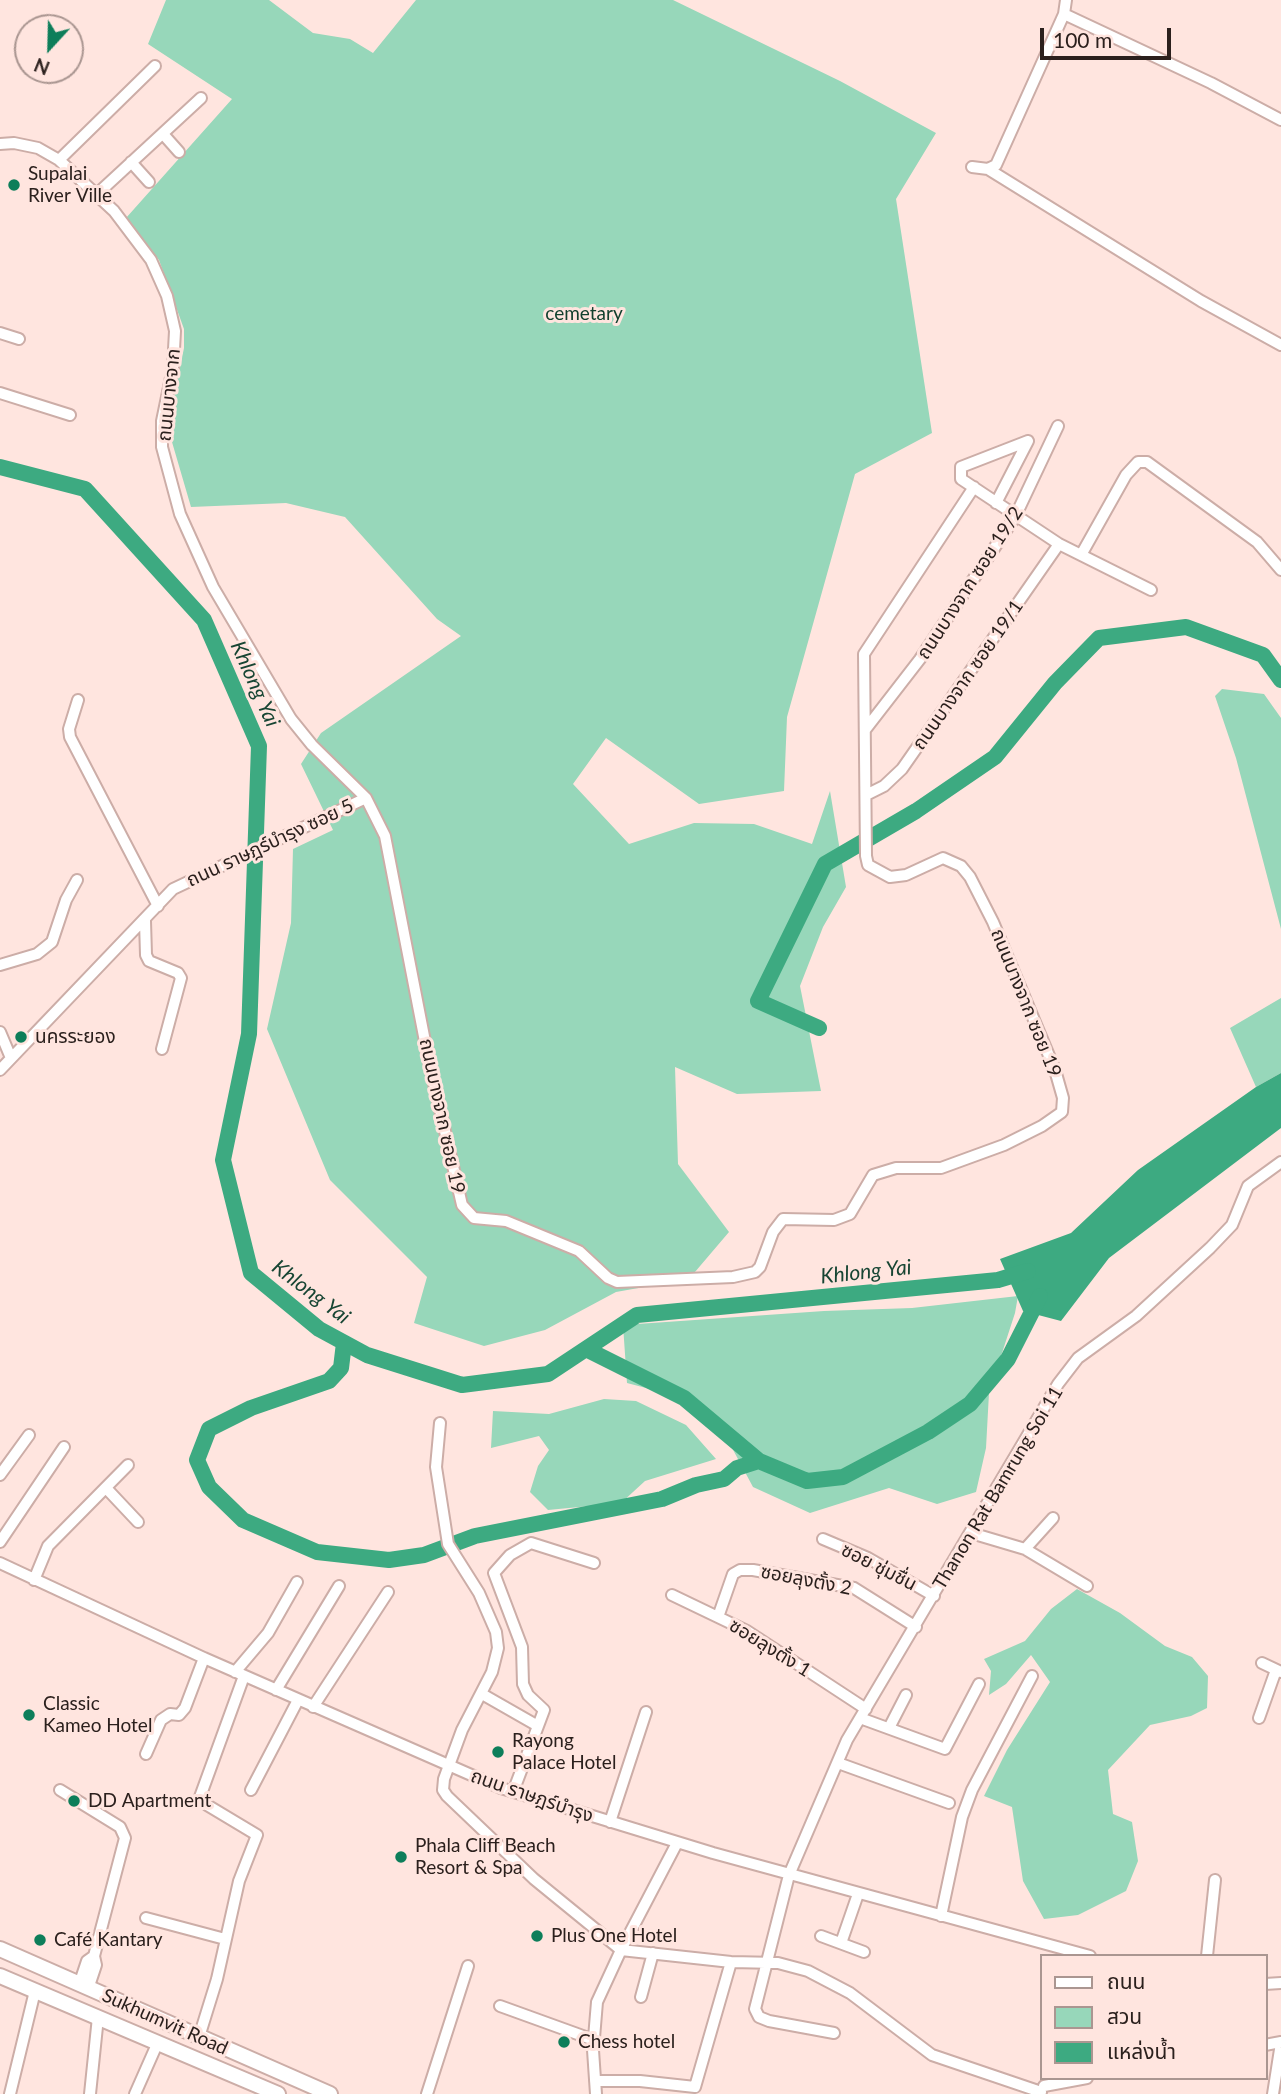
<!DOCTYPE html>
<meta charset="utf-8">
<style>
body{margin:0}
#map{position:relative;width:1281px;height:2094px;overflow:hidden;background:#ffe5df;font-family:Lato,"Noto Sans Thai",sans-serif}
canvas{display:block}
.legend{position:absolute;left:1040px;top:1954px;width:228px;height:126px;box-sizing:border-box;background:#ffe5df;border:2px solid #aa9691;margin:0;padding:9px 12px;list-style:none;font-size:21px;color:#2b201d}
.legend li{display:flex;align-items:center;gap:14px;height:35px}
.legend b{width:35px;border:2px solid #aa9691}
.north{position:absolute;left:14px;top:14px;width:70px;height:70px;box-sizing:border-box;background:#ffe5df;border:2px solid #aa9691;border-radius:50%;rotate:202deg;font-size:19px;font-weight:700;line-height:28px;text-align:center;color:#2b201d}
.north::after{content:'';display:block;margin:auto;width:24px;height:32px;background:#0d7e5a;clip-path:polygon(50% 0,100% 100%,50% 72%,0 100%)}
.scale{position:absolute;left:1040px;top:28px;width:131px;height:32px;box-sizing:border-box;border:4px solid #2b201d;border-top:0;padding-left:9px;font-size:21px;line-height:24px;white-space:nowrap;color:#2b201d;-webkit-text-stroke:5px #ffe5df;paint-order:stroke}
</style>
<div id="map">
<canvas width="1281" height="2094"></canvas>
<ul class="legend">
<li><b style="height:9px;background:#fff"></b>ถนน</li>
<li><b style="height:19px;background:#97d7ba"></b>สวน</li>
<li><b style="height:19px;background:#3daa81"></b>แหล่งน้ำ</li>
</ul>
<div class="north">N</div>
<div class="scale">100 m</div>
</div>
<script>
const ctx = document.querySelector('canvas').getContext('2d');
ctx.lineJoin = 'round';
function fill(path, color) {
  ctx.fillStyle = color;
  ctx.fill(path, 'evenodd');
}
function poly(rows) {
  const path = new Path2D();
  for (const r of rows) {
    path.moveTo(r[0], r[1]);
    for (let i = 2; i < r.length; i += 2) path.lineTo(r[i], r[i + 1]);
  }
  return path;
}
function stroke(path, color, width, dash) {
  ctx.strokeStyle = color;
  ctx.lineWidth = width;
  ctx.lineCap = dash ? 'butt' : 'round';
  ctx.setLineDash(dash || []);
  ctx.stroke(path);
}
function write(font, color, halo, rows, align = 'center') {
  ctx.font = font + ' Lato,"Noto Sans Thai",sans-serif';
  ctx.lineWidth = 6;
  ctx.setLineDash([]);
  ctx.textBaseline = 'middle';
  ctx.strokeStyle = halo;
  ctx.fillStyle = color;
  for (const [text, x, y, turn = 0] of rows) {
    ctx.save();
    ctx.translate(x, y);
    ctx.rotate((+turn || 0) * Math.PI / 180);
    ctx.textAlign = isNaN(turn) ? turn : align;
    if (halo) ctx.strokeText(text, 0, 0);
    ctx.fillText(text, 0, 0);
    ctx.restore();
  }
}
fill(poly([
 [166,0,269,0,313,33,350,39,373,53,416,0,673,0,840,81,936,133,896,199,932,433,855,474,787,717,784,791,699,804,606,738,573,784,629,844,694,823,754,824,812,844,830,791,846,887,823,927,800,986,821,1091,737,1094,675,1067,678,1164,729,1232,689,1279,616,1292,545,1330,484,1346,414,1323,427,1277,330,1180,267,1029,291,923,293,849,333,830,301,764,321,733,461,636,437,619,345,517,286,503,191,507,172,442,173,402,184,348,184,329,159,260,126,218,232,99,148,44],
 [1222,689,1264,694,1281,718,1281,929,1236,758,1215,696],
 [1281,998,1281,1073,1256,1087,1230,1028],
 [1018,1296,1015,1313,989,1393,986,1448,976,1492,937,1504,889,1488,810,1513,753,1487,724,1433,706,1410,684,1398,627,1383,623,1325,824,1311,912,1308],
 [604,1399,636,1401,686,1425,716,1459,645,1481,621,1503,548,1510,530,1492,538,1466,549,1450,539,1436,491,1448,493,1411,549,1414],
 [1077,1589,1120,1613,1165,1646,1192,1657,1208,1676,1207,1708,1191,1716,1150,1725,1108,1770,1113,1814,1132,1822,1138,1861,1126,1891,1078,1915,1044,1919,1023,1881,1012,1807,984,1796,1007,1750,1050,1682,1031,1655,1006,1684,989,1695,991,1671,984,1659,1025,1641,1051,1609]
]), '#97d7ba');
fill(poly([
 [1281,1073,1281,1128,1109,1258,1061,1321,1023,1311,1000,1259,1071,1233,1138,1170,1256,1087]
]), '#3daa81');
stroke(poly([
 [0,467,85,489,204,620,259,746,249,1034,223,1160,251,1273,319,1329,367,1355,462,1385,548,1374,637,1315,998,1280,1028,1271],
 [819,1028,758,1001,825,864,916,811,995,757,1055,683,1099,638,1186,627,1263,655,1281,680],
 [344,1343,341,1368,329,1381,251,1408,209,1429,197,1460,209,1487,243,1520,317,1552,389,1560,424,1555,475,1536,662,1499,696,1485,724,1479,737,1468,759,1461],
 [586,1349,684,1398,759,1461,807,1481,843,1477,928,1432,970,1404,1008,1359,1040,1296]
]), '#3daa81', 16);
const minor = poly([
 [1064,14,1211,83,1281,120],
 [163,134,179,152],
 [0,144,14,143,38,148,59,160,114,211,151,260,167,296,175,331,173,368,162,421,162,447,180,514,213,587,291,719,312,745,366,798,385,836,429,1062,462,1205,474,1218,506,1221,579,1251,608,1278,617,1282,733,1277,755,1272,760,1267,773,1232,783,1219,834,1220,850,1214,873,1175,896,1168,941,1168,1004,1145,1042,1126,1062,1112,1063,1098,1055,1070,993,922,970,877,961,866,943,858,906,875,890,877,868,865,866,856,864,654,974,487],
 [59,160,155,66],
 [131,162,149,182],
 [972,167,988,169,996,165,1064,14,1066,0],
 [988,169,1201,301,1281,345],
 [96,195,201,98],
 [0,333,19,339],
 [0,393,70,415],
 [1028,441,961,467,961,479,1059,544,1151,590],
 [996,503,1028,441],
 [1081,555,1126,475,1138,462,1147,462,1257,542,1281,570],
 [78,700,69,729,70,737,158,906],
 [865,730,920,659,1015,517,1058,426],
 [866,795,884,786,902,769,1059,544],
 [145,921,146,955,149,961,178,973,181,978,162,1049],
 [0,965,37,954,52,942,66,900,77,880],
 [0,1032,11,1058],
 [0,1070,173,889,366,798],
 [440,1423,436,1467,448,1544,479,1593,496,1632,498,1648,492,1672,462,1730,444,1779,443,1790,447,1796,534,1879,621,1950,731,1962,778,1963,808,1971,850,1993,932,2055,1041,2092],
 [0,1475,29,1435],
 [106,1488,138,1522],
 [971,1533,1025,1549,1087,1586],
 [823,1539,868,1558,934,1596],
 [0,1542,64,1447],
 [1025,1549,1053,1518],
 [0,1563,204,1658,501,1788,713,1853,1090,1956],
 [34,1580,48,1546,128,1465],
 [672,1595,747,1631,866,1709],
 [718,1617,733,1574,740,1570,753,1570,854,1588,916,1627],
 [1262,1663,1281,1672],
 [235,1672,268,1633,297,1582],
 [276,1690,339,1586],
 [482,1694,538,1726,513,1792],
 [313,1707,388,1592],
 [860,1718,945,1749,979,1684],
 [1259,1718,1276,1670],
 [538,1726,544,1710,528,1695,523,1684,522,1647,494,1573,510,1555,531,1543,594,1563],
 [889,1728,906,1695],
 [146,1754,161,1720,170,1714,179,1715,185,1708,204,1658],
 [838,1763,949,1803],
 [60,1790,120,1827,125,1838,94,1956,96,1965,88,1989],
 [251,1790,298,1700],
 [610,1822,646,1712],
 [941,1916,962,1817,972,1790,1032,1676],
 [146,1918,225,1939],
 [821,1936,864,1952],
 [841,1943,858,1894],
 [1207,1956,1215,1880],
 [1265,1984,1281,1983],
 [79,1985,87,1961,94,1956],
 [641,1997,653,1953],
 [500,2006,594,2040],
 [834,2033,769,2021,759,2017,755,2009,789,1875,847,1740,1058,1384,1078,1358,1136,1316,1210,1248,1232,1225,1248,1186,1281,1162],
 [199,2037,217,1979,239,1881,257,1835,207,1805,200,1797,244,1676],
 [1265,2045,1281,2042],
 [595,2081,640,2081,695,2087,731,1962],
 [1044,2086,1087,2078],
 [10,2094,35,1991],
 [90,2094,98,2017],
 [135,2094,158,2042],
 [427,2094,468,1966],
 [596,2094,593,2050,597,2002,621,1950,677,1843],
 [1273,2094,1281,2043]
]);
const major = poly([
 [0,1949,330,2094],
 [0,1976,278,2094]
]);
stroke(minor, '#ccada7', 14);
stroke(major, '#ccada7', 18);
stroke(minor, '#fff', 10);
stroke(major, '#fff', 14);
for (const [x, y, r, color] of [
 [14,185,7,"#0d7e5a"],
 [21,1037,7,"#0d7e5a"],
 [29,1715,7,"#0d7e5a"],
 [498,1752,7,"#0d7e5a"],
 [74,1801,7,"#0d7e5a"],
 [401,1857,7,"#0d7e5a"],
 [537,1936,7,"#0d7e5a"],
 [40,1940,7,"#0d7e5a"],
 [564,2042,7,"#0d7e5a"]
]) {
  const dot = new Path2D();
  dot.arc(x, y, r, 0, 2 * Math.PI);
  ctx.fillStyle = color;
  ctx.fill(dot);
  stroke(dot, '#ffe5df', 2.5);
}
write('19px', '#2b201d', '#ffe5df', [
 ["Supalai",28,174],
 ["River Ville",28,196],
 ["นครระยอง",35,1037],
 ["Classic",43,1704],
 ["Kameo Hotel",43,1726],
 ["Rayong",512,1741],
 ["Palace Hotel",512,1763],
 ["DD Apartment",88,1801],
 ["Phala Cliff Beach",415,1846],
 ["Resort & Spa",415,1868],
 ["Plus One Hotel",551,1936],
 ["Café Kantary",54,1940],
 ["Chess hotel",578,2042]
], 'left');
write('19px', '#12402e', '#ffe5df', [
 ["cemetary",584,314]
]);
write('19px', '#2b201d', '#ffe5df', [
 ["ถนนบางจาก",169,395,-84],
 ["ถนนบางจาก ซอย 19/2",970,583,-57],
 ["ถนนบางจาก ซอย 19/1",968,675,-55],
 ["ถนน ราษฎร์บำรุง ซอย 5",270,843,-25],
 ["ถนนบางจาก ซอย 19",1026,1003,68],
 ["ถนนบางจาก ซอย 19",442,1116,78],
 ["Thanon Rat Bamrung Soi 11",998,1488,-59],
 ["ซอย ชุ่มชื่น",879,1567,27],
 ["ซอยลุงตั้ง 2",806,1580,11],
 ["ซอยลุงตั้ง 1",770,1648,32],
 ["ถนน ราษฎร์บำรุง",532,1796,19],
 ["Sukhumvit Road",165,2022,24]
]);
write('italic 21px', '#174533', '#ffe5df', [
 ["Khlong Yai",255,684,66],
 ["Khlong Yai",866,1272,-6],
 ["Khlong Yai",311,1292,37]
]);
</script>
